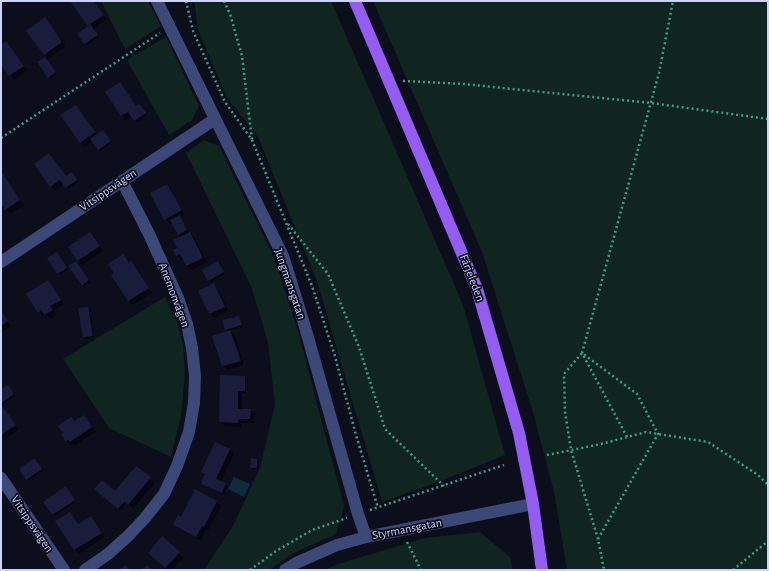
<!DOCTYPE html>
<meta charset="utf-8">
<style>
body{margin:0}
#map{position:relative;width:769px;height:571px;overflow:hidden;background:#0d0e1c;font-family:"Alegreya Sans",sans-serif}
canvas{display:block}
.frame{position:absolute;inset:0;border:2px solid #ccd2fb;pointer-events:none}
</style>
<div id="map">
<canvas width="769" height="571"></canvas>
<div class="frame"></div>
</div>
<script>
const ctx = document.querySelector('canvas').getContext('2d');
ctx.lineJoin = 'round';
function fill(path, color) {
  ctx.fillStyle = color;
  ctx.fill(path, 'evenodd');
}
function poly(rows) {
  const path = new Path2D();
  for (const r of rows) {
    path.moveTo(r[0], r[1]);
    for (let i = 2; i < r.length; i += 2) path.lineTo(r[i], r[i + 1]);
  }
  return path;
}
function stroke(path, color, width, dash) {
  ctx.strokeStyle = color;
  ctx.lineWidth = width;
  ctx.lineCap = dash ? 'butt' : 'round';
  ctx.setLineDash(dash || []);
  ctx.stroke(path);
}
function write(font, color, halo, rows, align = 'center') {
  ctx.font = font + ' "Alegreya Sans",sans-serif';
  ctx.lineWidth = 3.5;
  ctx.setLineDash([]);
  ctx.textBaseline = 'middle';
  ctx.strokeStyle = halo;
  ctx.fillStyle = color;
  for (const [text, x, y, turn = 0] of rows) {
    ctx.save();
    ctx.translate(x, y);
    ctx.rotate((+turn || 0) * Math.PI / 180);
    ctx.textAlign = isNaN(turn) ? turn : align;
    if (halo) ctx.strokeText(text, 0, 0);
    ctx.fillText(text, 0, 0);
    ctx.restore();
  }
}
fill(poly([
 [101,1,148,1,161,26,125,49],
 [193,1,331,1,463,305,505,455,446,479,382,502,317,281,258,137,227,98,198,30,195,5],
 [373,1,768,1,768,570,567,570,555,496,533,412,482,252],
 [166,37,199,106,192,120,169,135,127,60],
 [204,140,219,146,274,257,298,331,344,506,336,534,294,553,269,570,204,570,233,526,260,468,275,405,268,342,251,286,186,153],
 [165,297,177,322,183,344,185,374,181,416,171,457,109,428,63,359],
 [480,532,510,557,513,570,325,570,338,564,425,538]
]), '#10251f');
fill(poly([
 [234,477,250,484,244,497,228,489]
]), '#0f2c3d');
fill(poly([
 [71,1,94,1,107,19,93,29,99,37,87,46,78,34,89,26],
 [49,23,66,46,47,60,57,75,50,79,38,63,47,57,44,54],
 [6,43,28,70,14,80,1,64,1,46],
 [120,83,137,107,141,107,147,115,137,123,132,116,126,120,122,116],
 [75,106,97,135,103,131,112,143,100,151,93,141,85,147,80,143],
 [49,154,66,177,74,175,78,182,68,189,64,184,55,191,51,186],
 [1,173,24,205,10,214,1,202],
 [167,185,171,190,185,215,181,217,189,233,194,237,207,262,192,270,187,265,184,259,181,260,177,255,174,250,178,248,181,237,172,222,169,223,165,219],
 [90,233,103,251,82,265,69,247],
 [58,256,68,270,60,275,58,273],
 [218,262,225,274,211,282,209,280],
 [131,263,135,267,152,293,133,305,129,301,112,275],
 [78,264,91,282,84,286,70,266],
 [48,281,64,304,54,311,56,315,50,319,45,315,43,316,38,312],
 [214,285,218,289,229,311,214,318,210,314,199,292],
 [88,308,90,310,94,337,85,339,84,337],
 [1,311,11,326,1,333],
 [239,317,243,327,230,331,235,336,244,365,228,370,223,366,214,337,229,332,226,329],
 [221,376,245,377,247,379,246,393,242,393,242,410,250,410,255,415,254,423,241,423,241,427,225,426,220,422],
 [9,388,15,396,1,406,1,390],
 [2,407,19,430,5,440,1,436,1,408],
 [84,416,96,432,75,446,73,444,71,445,66,441,75,422],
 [229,449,234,454,221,482,227,486,224,494,202,484,206,475,203,472],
 [257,460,259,462,258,469,253,469,251,467],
 [36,461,43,471,29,481,27,479],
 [136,467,155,483,133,509,127,503,121,510,98,491,115,493],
 [68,489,76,502,54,516,53,514],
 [196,491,217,502,221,506,208,531,206,530,201,541,179,529,174,525,181,518],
 [70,513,79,525,91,517,105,537,79,554,75,550,57,522],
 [179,553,184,557,172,570,168,570,153,557]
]), '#0007');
fill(poly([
 [70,1,94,1,104,15,90,24,98,35,84,44,77,34,88,26],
 [45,17,62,42,44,55,26,31],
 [6,41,24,66,9,76,1,65,1,45],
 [45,57,56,72,48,78,37,62],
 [120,82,136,106,140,104,146,113,134,121,128,112,121,116,105,92],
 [76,105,95,132,80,143,60,115],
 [103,130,111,141,98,150,90,139],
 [49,153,66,176,72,172,77,180,65,188,60,180,50,187,34,164],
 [1,171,20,200,5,210,1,204],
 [167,184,182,210,164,220,150,193],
 [180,215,187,230,178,235,170,220],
 [90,232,100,246,77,261,68,247],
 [190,232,203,258,186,266,180,254,176,256,173,250,177,248,173,240],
 [57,252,67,268,57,274,47,258],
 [123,254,129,263,131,261,149,288,128,301,111,275,114,273,108,264],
 [76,261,89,280,82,285,68,266],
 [218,261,224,272,208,281,202,270],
 [48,280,61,300,50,306,53,310,44,315,41,310,38,313,26,294],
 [214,283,225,307,209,314,198,291],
 [88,307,93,336,83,337,78,308],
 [1,311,8,321,1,326],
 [239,316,242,325,225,330,222,320],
 [230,330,241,361,222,366,212,336],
 [220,375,245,376,245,391,238,391,238,409,251,409,250,419,238,419,238,423,219,422],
 [8,385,14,394,1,403,1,389],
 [2,406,16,425,1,435,1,407],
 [84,415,92,427,70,442,68,440,66,442,61,434,63,433,58,426,71,417,75,421],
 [215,442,230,449,216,479,226,483,222,493,201,484,205,474,201,472],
 [34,458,42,469,26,480,19,469],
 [251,458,257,459,257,468,250,468],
 [136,466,151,477,128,505,124,502,118,509,94,489,102,480,115,491],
 [66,486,75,500,52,515,43,502],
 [195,489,217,501,204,527,202,526,196,537,173,525,178,515,181,517],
 [70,512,78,524,91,516,102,533,74,550,55,521],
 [162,536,180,552,165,568,148,553],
 [126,565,130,570,119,570],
 [148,565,151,570,140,570]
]), '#1a1c3b');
stroke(poly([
 [186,1,193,31,225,102,252,140,312,286,334,353,356,435,378,508],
 [224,1,230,14,242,56,252,140],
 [403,81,464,84,651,103,768,119],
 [1,138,160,33],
 [288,224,328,274,359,347,385,429,444,486],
 [627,437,582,353,659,73,673,1],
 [547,455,601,444,646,432,708,442,758,475,768,485],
 [370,510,504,465],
 [598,539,658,434,637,394,582,353,564,374,565,412,571,450,598,539,604,570],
 [407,542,421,570],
 [250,570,276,551,312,530,347,518],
 [733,570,768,541]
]), '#36a482', 2.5, [2, 3]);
stroke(poly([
 [157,1,283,256,305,327,358,514,366,537],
 [1,262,215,119],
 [1,478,64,570],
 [85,570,108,554,128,536,145,518,164,494,177,466,189,432,194,403,195,376,192,348,187,324,178,298,149,234,122,181],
 [285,570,296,563,337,545,366,537,533,504]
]), '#3c4877', 12);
stroke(poly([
 [355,1,477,289,519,433,533,504,542,570]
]), '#945cf1', 12);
write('12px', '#ccd2fb', '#0d0e1c', [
 ["Vitsippsvägen",108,190,-34],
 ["Färjeleden",472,278,69],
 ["Jungmansgatan",290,284,71],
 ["Anemonvägen",174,295,69],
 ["Vitsippsvägen",32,524,56],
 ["Styrmansgatan",407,529,-11]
]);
</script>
